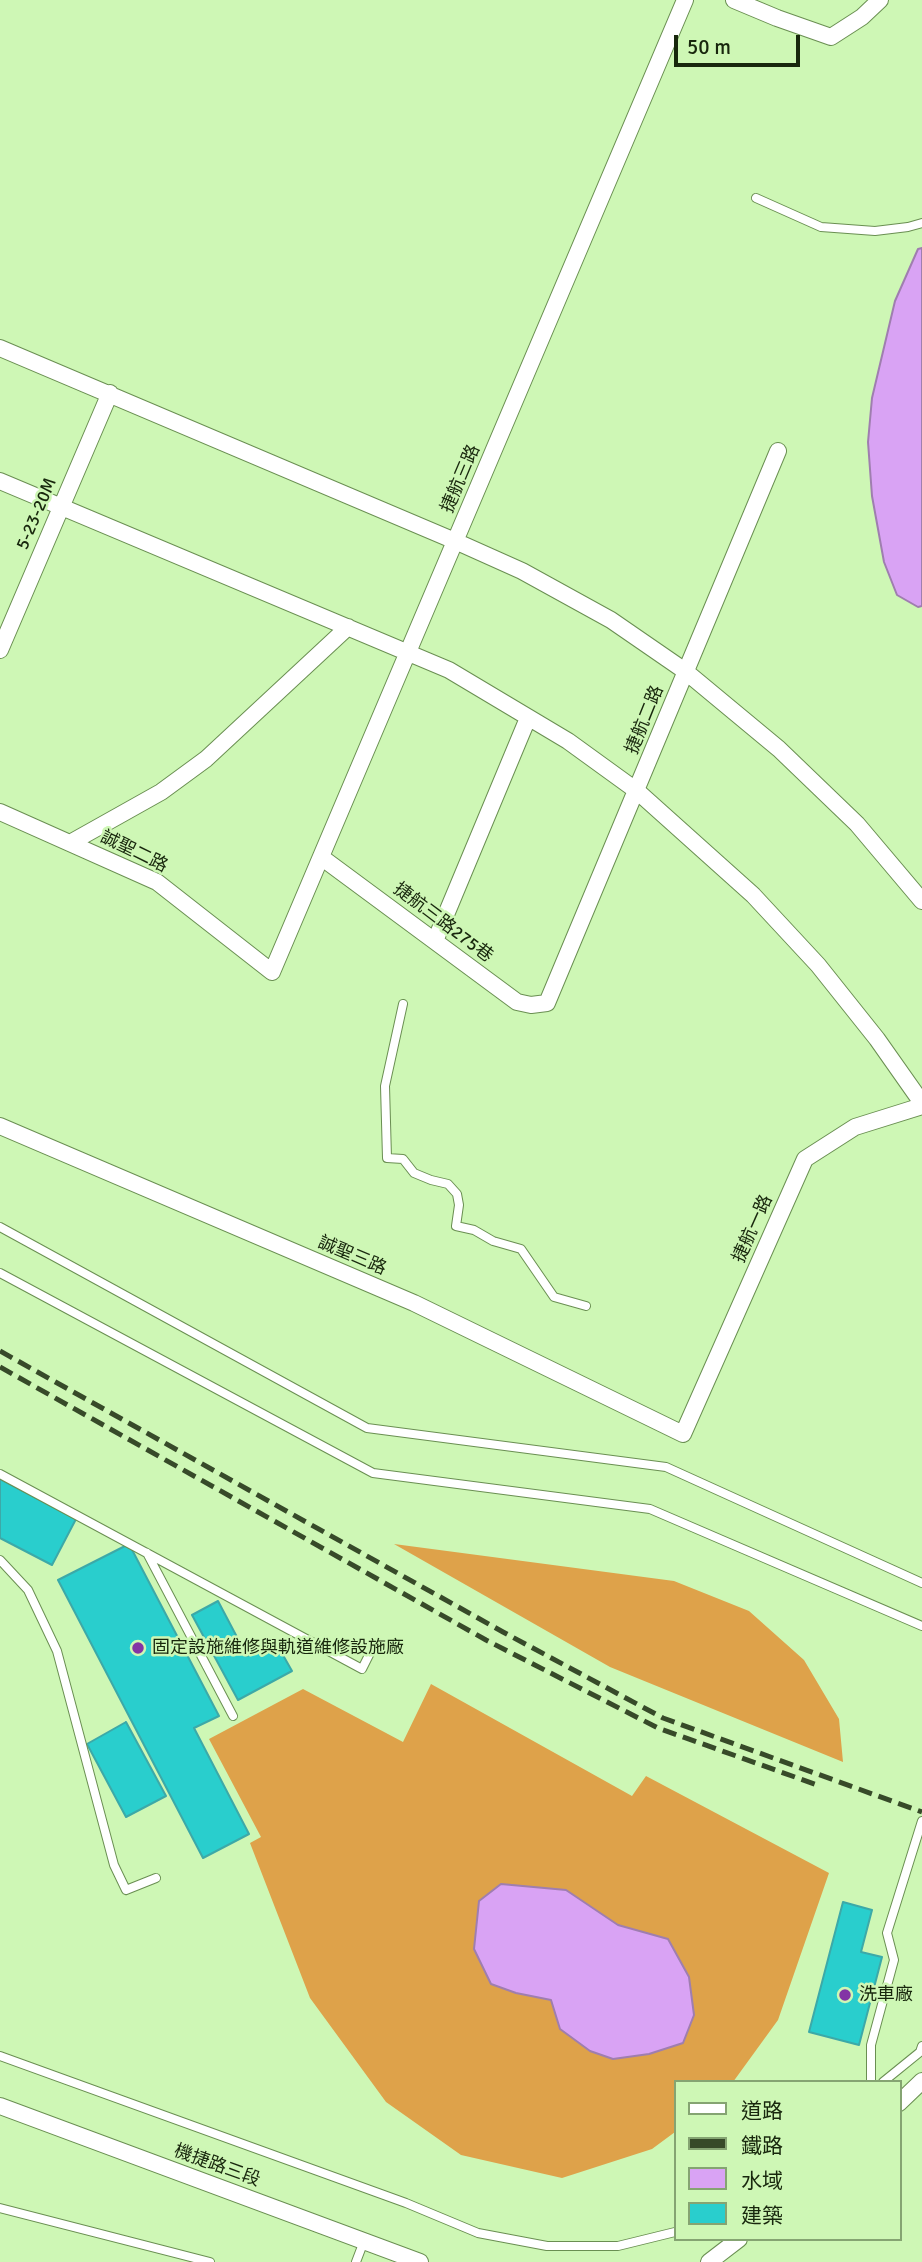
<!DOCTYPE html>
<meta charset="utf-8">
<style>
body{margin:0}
#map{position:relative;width:922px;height:2262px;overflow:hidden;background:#cef7b5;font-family:Signika,"Noto Sans TC",sans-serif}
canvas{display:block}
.legend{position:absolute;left:674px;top:2080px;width:228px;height:161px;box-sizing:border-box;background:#cef7b5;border:2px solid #85a472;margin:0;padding:9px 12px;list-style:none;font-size:21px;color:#18270d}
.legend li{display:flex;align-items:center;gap:14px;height:35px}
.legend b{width:35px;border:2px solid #85a472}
.scale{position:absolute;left:674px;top:35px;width:126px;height:32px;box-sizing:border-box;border:4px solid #18270d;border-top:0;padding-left:9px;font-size:21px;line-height:24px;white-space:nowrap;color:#18270d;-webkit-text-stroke:5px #cef7b5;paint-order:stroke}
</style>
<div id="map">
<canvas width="922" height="2262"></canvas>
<ul class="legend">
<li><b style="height:9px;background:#fff"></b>道路</li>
<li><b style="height:9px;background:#374a29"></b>鐵路</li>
<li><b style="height:19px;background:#d9a3f4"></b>水域</li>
<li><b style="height:19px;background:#29cecd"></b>建築</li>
</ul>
<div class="scale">50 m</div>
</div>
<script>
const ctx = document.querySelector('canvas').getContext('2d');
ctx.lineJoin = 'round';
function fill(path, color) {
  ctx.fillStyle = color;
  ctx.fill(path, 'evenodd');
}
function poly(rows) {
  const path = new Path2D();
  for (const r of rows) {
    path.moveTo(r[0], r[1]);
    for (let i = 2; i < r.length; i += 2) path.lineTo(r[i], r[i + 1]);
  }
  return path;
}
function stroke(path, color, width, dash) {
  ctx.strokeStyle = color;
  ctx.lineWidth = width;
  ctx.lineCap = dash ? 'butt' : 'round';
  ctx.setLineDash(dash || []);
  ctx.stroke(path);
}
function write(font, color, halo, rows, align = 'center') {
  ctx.font = font + ' Signika,"Noto Sans TC",sans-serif';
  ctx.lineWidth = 5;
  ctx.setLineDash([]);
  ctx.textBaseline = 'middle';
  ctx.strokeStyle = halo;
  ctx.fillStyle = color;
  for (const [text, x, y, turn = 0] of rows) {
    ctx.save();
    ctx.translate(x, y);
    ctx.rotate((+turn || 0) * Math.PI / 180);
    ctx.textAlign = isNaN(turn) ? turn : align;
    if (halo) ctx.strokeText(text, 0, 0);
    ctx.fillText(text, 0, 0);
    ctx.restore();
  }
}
fill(poly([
 [394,1544,674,1581,749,1611,804,1660,839,1719,843,1762,610,1667],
 [431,1684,632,1796,646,1776,829,1873,778,2020,733,2082,675,2082,675,2132,652,2149,562,2178,461,2155,386,2102,310,1998,250,1843,261,1837,209,1739,303,1689,403,1742]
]), '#dea24a');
const water = poly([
 [922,248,922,606,918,607,897,595,884,562,872,496,868,442,872,398,895,301,918,249,922,248],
 [501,1884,566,1890,618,1925,668,1939,689,1977,694,2015,683,2043,649,2054,613,2059,590,2051,560,2029,551,2000,516,1993,491,1984,474,1949,479,1901,501,1884]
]);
fill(water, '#d9a3f4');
stroke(water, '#9f7eaf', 2);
const building = poly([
 [0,1479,76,1519,52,1565,0,1538,0,1479],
 [129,1544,219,1716,194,1728,249,1834,203,1858,58,1580,129,1544],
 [218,1601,247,1656,275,1641,292,1671,238,1700,192,1615,218,1601],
 [126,1722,166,1796,126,1817,87,1744,126,1722],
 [843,1902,872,1910,861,1952,882,1957,859,2045,809,2032,843,1902]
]);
fill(building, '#29cecd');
stroke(building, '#3ca9a8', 2);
const lane = poly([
 [756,198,821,227,875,231,908,227,922,223],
 [403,1004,385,1086,387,1158,403,1159,414,1173,431,1180,448,1184,457,1194,459,1205,456,1226,474,1230,493,1241,521,1249,554,1297,586,1306],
 [0,1227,367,1428,666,1467,922,1583],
 [0,1273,373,1473,650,1509,922,1626],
 [0,1474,362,1669,373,1647],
 [147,1553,233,1716],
 [0,1560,28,1590,57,1651,114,1865,126,1890,156,1878],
 [0,2056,406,2203,478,2233,547,2246,618,2246,675,2232],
 [871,2082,871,2045,894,1960,887,1933,922,1821],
 [883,2082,920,2052,922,2046],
 [0,2208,210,2262],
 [356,2262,364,2241]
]);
const street = poly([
 [734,0,777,18,831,37,862,17,880,0],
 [0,348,455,541,522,571,611,620,685,671,779,749,857,824,922,901],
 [0,481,449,670,568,741,637,791,753,895,818,965,877,1039,922,1103],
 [0,650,110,393],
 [0,812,157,882,272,972,685,0],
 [70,843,161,792,206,759,348,627],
 [321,857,517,1002,531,1005,547,1003,778,451],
 [435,941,528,718],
 [0,1126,414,1303,683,1434,805,1159,855,1127,922,1106],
 [899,2103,922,2081],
 [0,2106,420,2262],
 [709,2262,739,2239]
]);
stroke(lane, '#6a8f52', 10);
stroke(street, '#6a8f52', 18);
stroke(lane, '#fff', 8);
stroke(street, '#fff', 16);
stroke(poly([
 [0,1351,503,1632,663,1718,922,1812],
 [0,1367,486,1640,658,1728,820,1786]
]), '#374a29', 5, [14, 7]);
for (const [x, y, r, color] of [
 [138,1648,7,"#8334a5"],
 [845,1995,7,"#8334a5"]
]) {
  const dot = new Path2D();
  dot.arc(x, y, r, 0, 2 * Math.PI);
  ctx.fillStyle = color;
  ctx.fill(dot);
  stroke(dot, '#cef7b5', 2.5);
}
write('18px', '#18270d', '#cef7b5', [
 ["捷航三路",461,479,-67],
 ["5-23-20M",37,514,-67],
 ["捷航二路",645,720,-68],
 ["誠聖二路",134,852,26],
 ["捷航三路275巷",443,923,37],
 ["捷航一路",753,1229,-66],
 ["誠聖三路",352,1256,23],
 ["機捷路三段",217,2166,20]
]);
write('18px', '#18270d', '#cef7b5', [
 ["固定設施維修與軌道維修設施廠",152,1648],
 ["洗車廠",859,1995]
], 'left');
</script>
